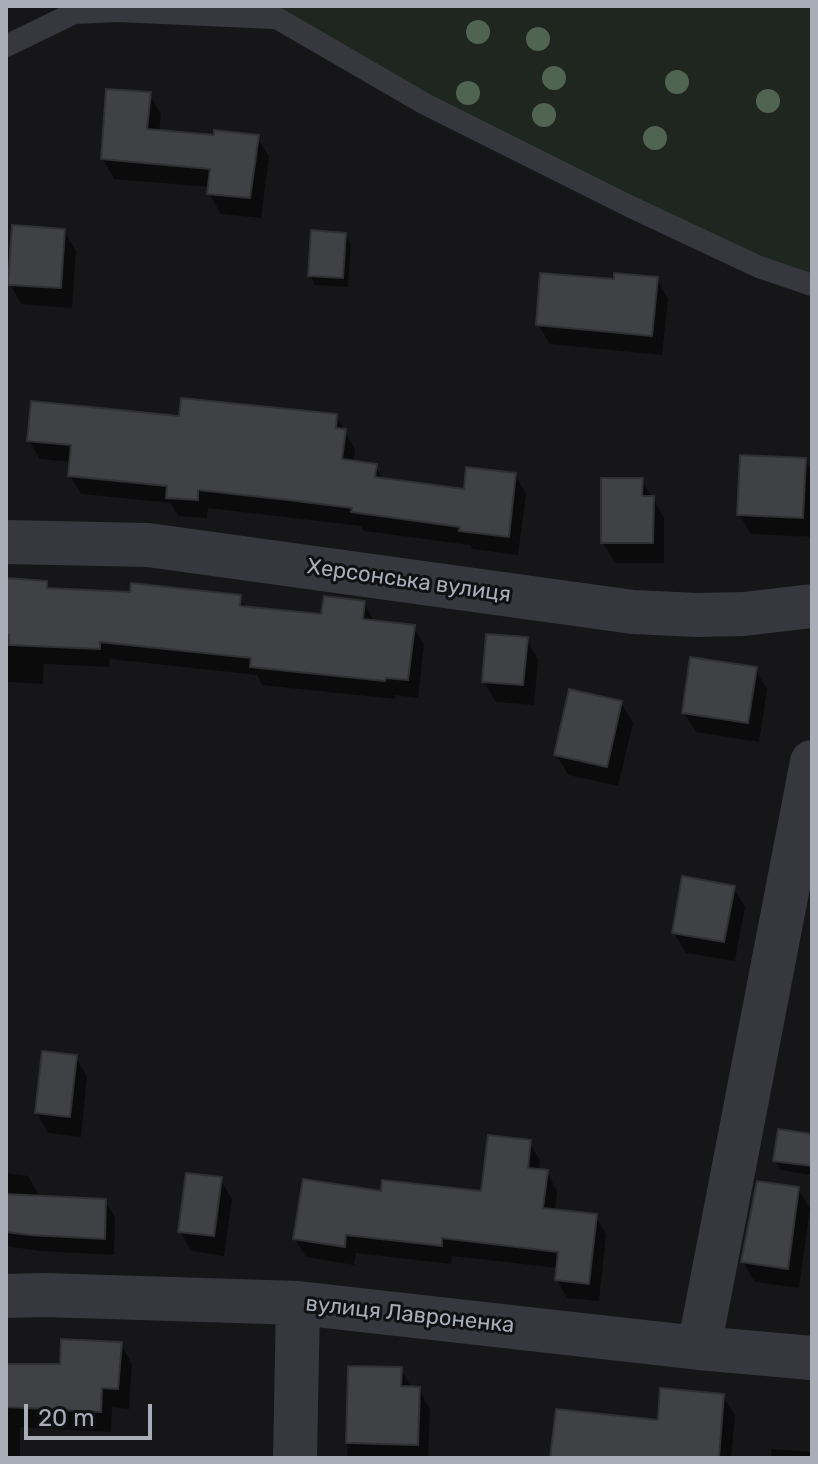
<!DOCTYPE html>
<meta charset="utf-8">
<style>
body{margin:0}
#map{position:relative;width:818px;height:1464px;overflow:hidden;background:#161618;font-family:Rubik,sans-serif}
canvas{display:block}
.frame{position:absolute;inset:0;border:8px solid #a8adb8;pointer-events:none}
.scale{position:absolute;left:24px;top:1404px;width:128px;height:36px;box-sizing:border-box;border:4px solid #a8adb8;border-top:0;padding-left:10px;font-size:24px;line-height:28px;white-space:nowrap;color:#a8adb8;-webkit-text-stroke:6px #111113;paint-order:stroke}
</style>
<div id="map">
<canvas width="818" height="1464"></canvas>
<div class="frame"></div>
<div class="scale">20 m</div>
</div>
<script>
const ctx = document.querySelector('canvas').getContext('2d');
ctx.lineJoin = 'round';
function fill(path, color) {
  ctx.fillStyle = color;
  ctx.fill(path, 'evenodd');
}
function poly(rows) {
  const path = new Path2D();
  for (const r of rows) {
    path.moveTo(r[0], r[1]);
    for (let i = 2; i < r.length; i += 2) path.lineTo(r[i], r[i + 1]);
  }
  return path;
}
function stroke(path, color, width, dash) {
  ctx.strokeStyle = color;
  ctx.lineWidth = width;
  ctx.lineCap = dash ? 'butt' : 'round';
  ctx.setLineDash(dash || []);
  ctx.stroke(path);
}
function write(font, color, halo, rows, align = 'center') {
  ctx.font = font + ' Rubik,sans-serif';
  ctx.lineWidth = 6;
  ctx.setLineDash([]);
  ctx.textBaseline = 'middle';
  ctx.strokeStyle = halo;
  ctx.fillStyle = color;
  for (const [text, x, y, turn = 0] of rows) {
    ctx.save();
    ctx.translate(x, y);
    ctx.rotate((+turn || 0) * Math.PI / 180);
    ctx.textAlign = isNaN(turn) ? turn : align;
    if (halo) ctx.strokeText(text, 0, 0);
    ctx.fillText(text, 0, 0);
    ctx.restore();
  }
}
fill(poly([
 [256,6,812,6,812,285,759,267]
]), '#1e261f');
fill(poly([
 [149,94,161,114,159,132,257,137,269,157,261,218,221,214,209,194,210,187,114,179,103,159],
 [64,231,76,251,72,308,21,304,10,284],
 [345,235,351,245,348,287,315,285,310,275],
 [657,279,668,299,662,355,550,344,538,324],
 [336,416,355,450,353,463,375,466,384,480,466,491,515,475,526,494,518,555,472,549,470,545,364,531,361,526,208,508,207,518,178,516,171,503,81,494,70,475,71,462,40,459,29,441,181,419],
 [805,460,812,472,812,537,751,534,739,514],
 [642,480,664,518,664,563,615,563,603,543],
 [6,580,46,583,50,590,240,597,246,608,323,616,364,603,374,621,413,627,424,645,418,698,395,695,395,699,262,685,257,675,110,659,109,667,44,664,43,684,6,682],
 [526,639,538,659,534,705,496,702,484,682],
 [755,669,767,689,759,742,696,732,684,713],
 [621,703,633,723,618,786,568,775,557,755],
 [733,888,745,907,735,961,686,953,674,933],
 [76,1057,87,1077,81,1137,48,1133,37,1113],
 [812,1136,812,1175,781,1170,775,1160],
 [529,1142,540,1160,539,1171,547,1172,557,1191,555,1212,596,1216,606,1235,599,1301,567,1298,557,1280,558,1268,452,1256,451,1264,356,1253,354,1265,306,1257,295,1239,383,1194,483,1193],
 [6,1173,28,1176,38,1193,37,1197,105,1201,115,1217,114,1255,40,1251,6,1246],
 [220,1179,232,1199,224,1256,191,1251,180,1231],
 [798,1189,810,1209,799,1288,755,1282,743,1262],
 [121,1344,132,1364,129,1409,112,1407,111,1432,20,1427,20,1458,6,1458,6,1366,62,1366],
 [350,1368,401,1369,412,1389,419,1389,430,1409,428,1457,452,1458,347,1458],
 [723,1396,735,1415,731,1458,552,1458,659,1422],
 [771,1449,812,1452,812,1458,771,1458]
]), '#0007');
const building = poly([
 [106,89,151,92,147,129,214,135,214,130,259,135,250,198,207,194,210,169,101,159,106,89],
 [12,225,65,229,61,288,8,285,12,225],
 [311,230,346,233,343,278,308,276,311,230],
 [540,273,614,279,614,273,658,277,652,336,536,325,540,273],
 [181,398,337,414,336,428,346,429,342,459,377,464,375,477,464,489,466,467,516,473,509,537,459,531,460,527,351,512,352,508,288,500,198,490,198,500,166,498,167,486,68,476,71,445,27,441,31,401,179,416,181,398],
 [740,455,806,458,803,518,737,515,740,455],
 [601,478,643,478,642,496,654,496,653,543,601,543,601,478],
 [6,578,47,581,47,588,130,592,131,583,241,595,240,606,321,614,324,596,365,601,363,619,415,625,408,680,386,678,385,681,250,667,251,658,100,642,100,649,9,645,9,635,6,635,6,578],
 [486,634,528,637,523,685,482,682,486,634],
 [690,657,757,667,748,723,682,713,690,657],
 [569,689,622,701,607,767,554,755,569,689],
 [682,876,735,886,724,942,672,933,682,876],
 [42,1051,77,1055,70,1117,35,1113,42,1051],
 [778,1129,812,1134,812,1166,773,1161,778,1129],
 [488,1135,531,1140,528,1168,548,1170,543,1208,597,1214,589,1284,555,1280,558,1252,442,1238,442,1246,346,1235,345,1247,293,1239,303,1179,381,1191,382,1180,481,1191,488,1135],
 [186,1173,222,1177,214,1236,178,1232,186,1173],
 [757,1181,799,1187,788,1269,741,1262,757,1181],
 [6,1194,106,1199,105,1239,30,1235,6,1232,6,1194],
 [61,1339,122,1342,118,1389,102,1388,101,1412,6,1407,6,1364,60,1364,61,1339],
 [348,1366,402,1367,401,1386,420,1387,418,1445,346,1443,348,1366],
 [660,1388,724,1394,719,1458,550,1458,556,1409,658,1420,660,1388]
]);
fill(building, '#404145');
stroke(building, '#303034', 2);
stroke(poly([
 [256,6,425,104,629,206,759,267,812,285],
 [6,46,74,13,118,11,273,18]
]), '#37383d', 22);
stroke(poly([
 [6,542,148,545,633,612,697,615,744,614,812,606],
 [6,1296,45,1295,298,1303,699,1348,812,1358],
 [699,1348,812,762],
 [295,1458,298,1303]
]), '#37383d', 44);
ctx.fillStyle = '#506452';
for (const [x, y] of [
 [478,32],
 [538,39],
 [554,78],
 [677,82],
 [468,93],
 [768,101],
 [544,115],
 [655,138]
]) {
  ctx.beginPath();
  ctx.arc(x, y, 12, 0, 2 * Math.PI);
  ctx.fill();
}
write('22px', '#a8adb8', '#111113', [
 ["Херсонська вулиця",409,581,8],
 ["вулиця Лавроненка",410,1315,6]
]);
</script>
